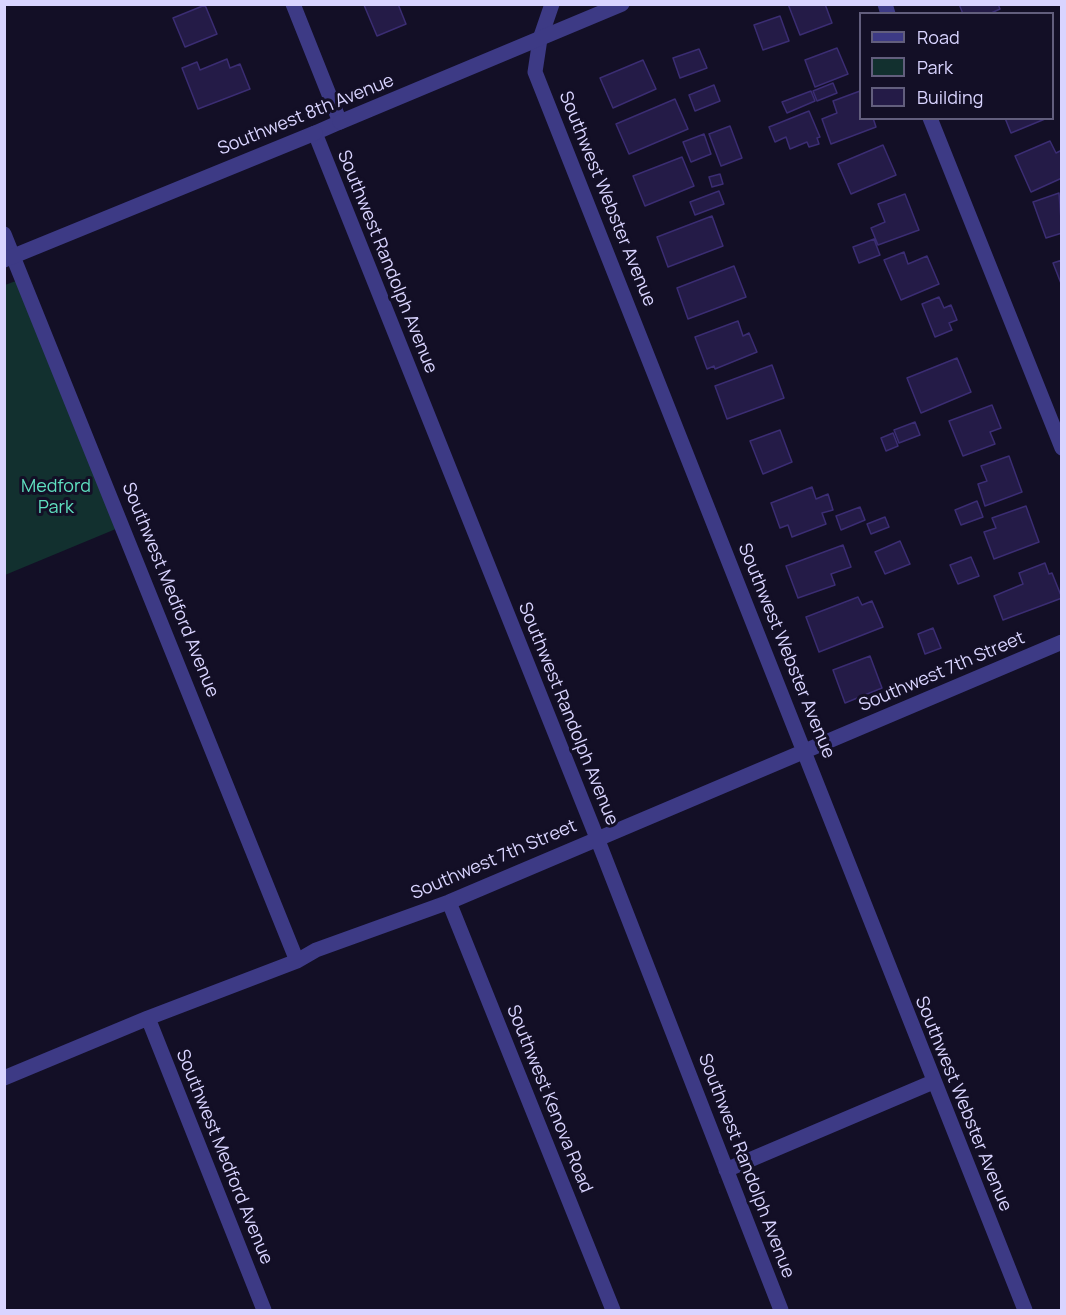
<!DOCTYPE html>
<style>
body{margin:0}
#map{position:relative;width:1066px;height:1315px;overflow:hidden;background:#130f26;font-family:Manrope,sans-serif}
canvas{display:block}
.frame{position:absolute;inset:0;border:6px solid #d9d4ff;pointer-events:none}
.legend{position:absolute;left:859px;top:12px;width:195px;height:108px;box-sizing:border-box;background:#130f26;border:2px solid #625e7d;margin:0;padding:8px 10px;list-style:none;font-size:18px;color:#d9d4ff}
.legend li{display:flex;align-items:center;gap:12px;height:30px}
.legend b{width:30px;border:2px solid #625e7d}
</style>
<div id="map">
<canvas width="1066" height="1315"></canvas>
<div class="frame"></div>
<ul class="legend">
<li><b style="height:8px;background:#3d3a85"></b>Road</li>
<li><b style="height:16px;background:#12302f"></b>Park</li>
<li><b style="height:16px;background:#241b47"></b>Building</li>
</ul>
</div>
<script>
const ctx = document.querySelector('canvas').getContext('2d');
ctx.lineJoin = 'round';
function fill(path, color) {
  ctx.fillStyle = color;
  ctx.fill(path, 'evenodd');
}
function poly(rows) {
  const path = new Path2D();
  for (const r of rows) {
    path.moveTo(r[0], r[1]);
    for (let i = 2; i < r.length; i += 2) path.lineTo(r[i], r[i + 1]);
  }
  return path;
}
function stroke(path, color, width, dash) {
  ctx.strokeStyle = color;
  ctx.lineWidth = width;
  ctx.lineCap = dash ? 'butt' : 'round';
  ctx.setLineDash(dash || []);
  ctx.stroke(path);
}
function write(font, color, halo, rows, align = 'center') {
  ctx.font = font + ' Manrope,sans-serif';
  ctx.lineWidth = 6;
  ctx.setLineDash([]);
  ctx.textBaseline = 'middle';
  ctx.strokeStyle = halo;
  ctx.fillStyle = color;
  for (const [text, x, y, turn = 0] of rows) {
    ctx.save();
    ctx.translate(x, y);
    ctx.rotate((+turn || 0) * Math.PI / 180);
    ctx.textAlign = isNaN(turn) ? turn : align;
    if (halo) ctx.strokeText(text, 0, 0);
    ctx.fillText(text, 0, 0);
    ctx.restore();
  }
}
fill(poly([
 [24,278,123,526,5,575,5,285]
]), '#12302f');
const building = poly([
 [398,4,406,24,377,36,364,5,398,4],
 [788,4,825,4,832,23,800,35,788,4],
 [959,4,998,4,1000,9,989,14,963,14,959,4],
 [205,5,217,34,185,47,173,18,205,5],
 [780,16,789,41,763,50,754,25,780,16],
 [837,48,848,74,815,87,805,60,837,48],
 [699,49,707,68,680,78,673,58,699,49],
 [227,59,230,68,240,64,250,89,198,109,182,68,197,62,200,70,227,59],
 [643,60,656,89,613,108,600,78,643,60],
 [833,83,837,93,817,101,813,91,833,83],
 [714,85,720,101,695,111,689,95,714,85],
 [811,91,815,101,787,113,782,102,811,91],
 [860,91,860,118,873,118,876,127,831,144,822,119,837,113,833,101,860,91],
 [675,99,688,129,629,154,616,124,675,99],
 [809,111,820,137,817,138,819,144,809,147,807,142,790,149,786,137,775,142,769,127,809,111],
 [1005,118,1045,118,1045,119,1011,133,1005,118],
 [730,126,742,158,721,166,709,134,730,126],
 [704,134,711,154,691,162,683,142,704,134],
 [1050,141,1056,153,1062,150,1062,178,1031,192,1015,156,1050,141],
 [883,145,896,175,851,194,838,164,883,145],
 [682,157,694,186,645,206,633,176,682,157],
 [720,174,723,184,712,187,709,177,720,174],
 [719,191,724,204,695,215,690,202,719,191],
 [1059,193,1062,233,1046,238,1033,202,1059,193],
 [905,194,919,230,878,245,871,228,885,222,878,204,905,194],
 [712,216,723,246,668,267,657,237,712,216],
 [874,239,880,255,859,263,853,247,874,239],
 [904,252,908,264,927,256,939,284,901,300,884,260,904,252],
 [1062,260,1062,286,1053,263,1062,260],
 [734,266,746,297,688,319,677,288,734,266],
 [939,297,944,308,951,305,957,320,949,323,952,330,935,337,922,304,939,297],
 [738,321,743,336,749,333,757,352,715,369,714,366,707,369,695,337,738,321],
 [957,358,971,392,921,413,907,378,957,358],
 [772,365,784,398,727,419,715,386,772,365],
 [992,405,1001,428,990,432,995,444,963,456,949,421,992,405],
 [915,422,920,435,899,443,894,430,915,422],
 [780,430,792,462,763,474,750,441,780,430],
 [893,433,898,446,886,451,881,438,893,433],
 [1009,456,1022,492,985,506,978,484,987,481,981,466,1009,456],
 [812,487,816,499,828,494,833,510,822,513,826,524,792,537,788,525,780,528,771,503,812,487],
 [977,501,983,517,961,525,955,510,977,501],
 [1026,506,1039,542,994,559,984,532,996,528,992,518,1026,506],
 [860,507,865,520,841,530,836,516,860,507],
 [885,517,889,527,871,534,867,524,885,517],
 [900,541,910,564,885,574,875,552,900,541],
 [843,545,851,567,831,574,835,585,798,598,786,566,843,545],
 [971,557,979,576,958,584,950,565,971,557],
 [1045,563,1049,574,1052,573,1062,598,1003,620,994,596,1023,584,1019,573,1045,563],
 [858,597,862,605,872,601,883,627,819,652,806,617,858,597],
 [933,628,941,648,925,654,918,634,933,628],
 [870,656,882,688,845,703,833,670,870,656]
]);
fill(building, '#241b47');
stroke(building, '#3b2d73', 1.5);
stroke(poly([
 [293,4,340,122,315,133,597,838,781,1310],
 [552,4,540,39,535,72,1025,1310],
 [885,4,888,14],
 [930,118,1062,448],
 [4,234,297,961],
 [449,902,613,1310],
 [148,1018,264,1310],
 [4,1078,148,1018,297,961,316,950,449,902,1062,642],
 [726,1170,933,1082]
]), '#3d3a85', 15);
stroke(poly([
 [340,122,622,4],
 [4,260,315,133]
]), '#3d3a85', 15);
write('18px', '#d9d4ff', '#130f26', [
 ["Southwest 8th Avenue",306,115,-22],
 ["Southwest Webster Avenue",607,199,68],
 ["Southwest Randolph Avenue",387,262,68],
 ["Southwest Medford Avenue",170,590,68],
 ["Southwest Webster Avenue",786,651,68],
 ["Southwest 7th Street",942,672,-23],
 ["Southwest Randolph Avenue",568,714,68],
 ["Southwest 7th Street",494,860,-23],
 ["Southwest Kenova Road",549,1099,68],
 ["Southwest Webster Avenue",963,1104,68],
 ["Southwest Medford Avenue",224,1157,68],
 ["Southwest Randolph Avenue",746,1166,69]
]);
write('18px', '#5fe0c0', '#130f26', [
 ["Medford",56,487],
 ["Park",56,508]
]);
</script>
